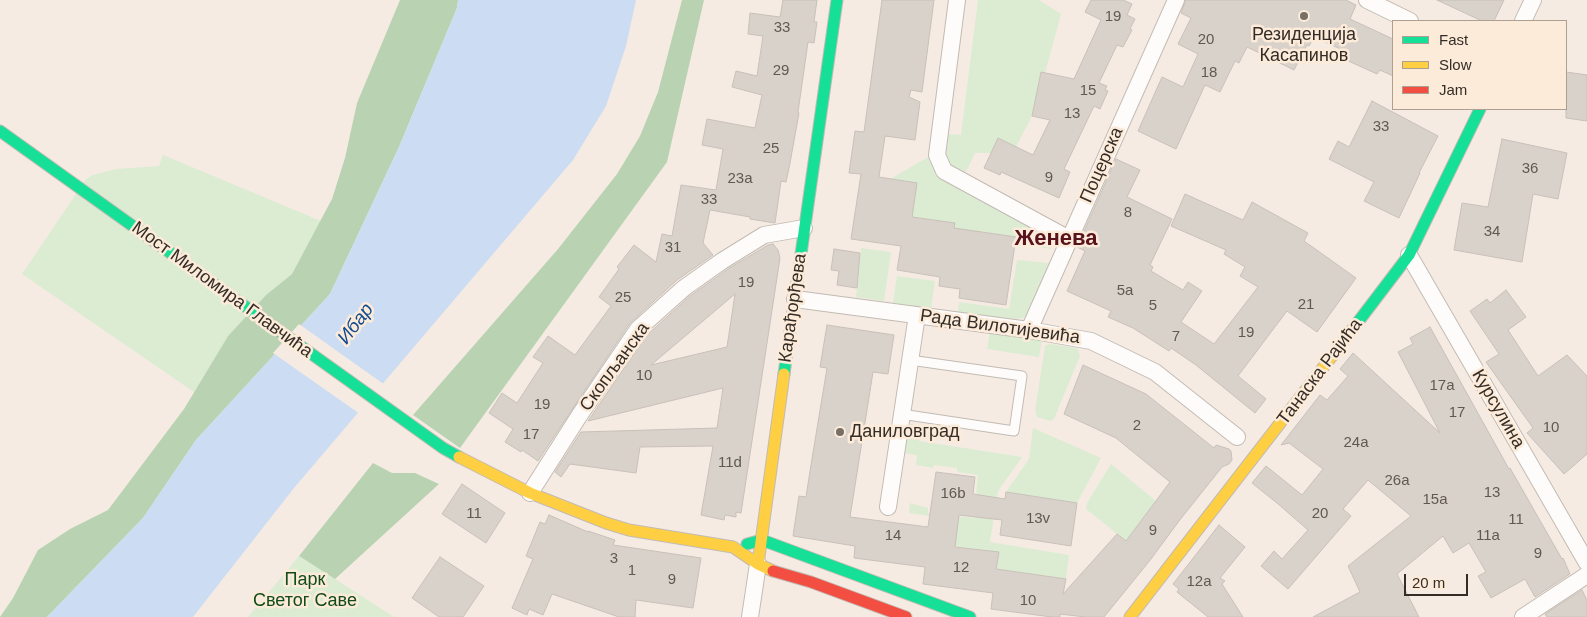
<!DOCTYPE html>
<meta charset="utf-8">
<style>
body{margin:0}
#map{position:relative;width:1587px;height:617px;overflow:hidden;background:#f5ebe2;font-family:Arial,sans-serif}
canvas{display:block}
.legend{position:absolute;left:1392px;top:20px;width:175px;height:90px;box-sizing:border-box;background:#fdebda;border:1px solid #ad9f92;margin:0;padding:6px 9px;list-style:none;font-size:15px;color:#342d27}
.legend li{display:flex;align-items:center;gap:10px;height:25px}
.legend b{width:25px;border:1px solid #ad9f92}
.scale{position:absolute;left:1404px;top:574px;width:64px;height:22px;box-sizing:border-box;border:2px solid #342d27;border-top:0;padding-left:6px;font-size:15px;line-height:18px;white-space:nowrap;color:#342d27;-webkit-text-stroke:4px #fdebda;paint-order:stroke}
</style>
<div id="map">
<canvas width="1587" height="617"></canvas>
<ul class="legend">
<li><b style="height:6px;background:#16e098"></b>Fast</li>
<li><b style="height:6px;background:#ffcf43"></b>Slow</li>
<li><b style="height:6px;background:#f24e42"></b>Jam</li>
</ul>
<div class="scale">20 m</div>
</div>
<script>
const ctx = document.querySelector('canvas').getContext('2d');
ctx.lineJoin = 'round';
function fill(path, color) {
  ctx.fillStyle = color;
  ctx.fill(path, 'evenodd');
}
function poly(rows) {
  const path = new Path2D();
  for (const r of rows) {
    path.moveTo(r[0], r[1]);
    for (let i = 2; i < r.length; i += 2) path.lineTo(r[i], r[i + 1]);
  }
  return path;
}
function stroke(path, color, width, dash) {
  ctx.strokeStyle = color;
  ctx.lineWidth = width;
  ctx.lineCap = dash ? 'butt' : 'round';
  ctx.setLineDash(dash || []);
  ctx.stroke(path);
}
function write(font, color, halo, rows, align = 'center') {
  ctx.font = font + ' Arial,sans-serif';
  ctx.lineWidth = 5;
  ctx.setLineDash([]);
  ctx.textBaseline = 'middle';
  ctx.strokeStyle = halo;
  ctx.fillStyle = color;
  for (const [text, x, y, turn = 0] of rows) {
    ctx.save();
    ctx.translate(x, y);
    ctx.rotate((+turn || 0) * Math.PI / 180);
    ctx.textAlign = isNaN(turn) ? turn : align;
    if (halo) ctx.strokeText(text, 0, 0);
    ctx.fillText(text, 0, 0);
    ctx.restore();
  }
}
fill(poly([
 [978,0,1039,0,1061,14,1045,73,1041,73,1032,116,1016,147,998,138,991,153,975,153,962,180,1047,232,1050,238,1051,249,1019,244,1016,237,981,232,953,236,954,223,912,217,916,183,890,179,930,156,945,134,961,135],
 [163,155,321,221,292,274,266,295,228,336,194,392,22,274,86,179,93,175,116,169,159,166],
 [861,248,891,252,884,301,856,297,859,273,854,272,859,266],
 [1017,260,1049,263,1027,315,1023,318,1015,319,958,312,959,302,1009,309],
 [897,276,935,281,931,309,893,303],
 [991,325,1043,332,1039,357,987,349],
 [1050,344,1076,348,1078,349,1080,356,1054,419,1050,421,1037,417,1035,410,1045,347,1046,345],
 [911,424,921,426,919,441,1022,457,998,491,990,542,1069,555,1066,579,996,569,998,552,928,543,958,520,909,513,910,503,928,508,928,513,974,518,978,493,976,493,978,475,957,472,957,468,934,465,933,468,916,465,917,455,902,453,908,425],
 [1033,428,1101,458,1077,503,1006,492,1029,459],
 [1111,464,1156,501,1126,541,1086,509,1087,503],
 [299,556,335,579,394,617,248,617]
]), '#dbecd3');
fill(poly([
 [400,0,458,0,457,8,399,147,330,294,196,440,143,518,47,617,0,617,13,598,38,550,70,529,108,510,184,409,228,336,266,295,292,274,332,199,345,158,357,103],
 [682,0,704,0,667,162,460,448,413,415,558,249,617,174,640,136,658,92],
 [373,463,392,473,415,473,439,484,335,579,299,556]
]), '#b9d3b2');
fill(poly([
 [458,0,636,0,626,46,606,106,573,160,294,488,193,617,47,617,143,518,196,440,330,294,399,147,457,8]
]), '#ccdcf3');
fill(poly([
 [299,324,385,385,360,414,273,353]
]), '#f5ebe2');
const building = poly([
 [783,0,817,0,814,22,817,22,814,43,808,42,798,112,799,113,790,163,786,182,781,181,775,223,750,219,750,217,710,210,703,243,713,255,677,280,630,323,571,411,538,461,522,450,521,452,505,442,513,429,489,413,502,393,517,403,543,363,533,357,548,336,575,355,611,306,599,297,619,269,617,267,634,245,656,262,662,234,672,236,681,185,716,190,723,149,702,145,707,119,755,128,762,95,732,87,736,71,757,76,763,36,748,34,750,13,780,17,783,0],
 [882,0,934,0,922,92,911,90,909,97,920,102,915,140,885,136,879,177,917,183,912,217,955,223,954,228,1016,237,1006,305,959,298,960,289,939,286,940,277,897,270,901,246,851,239,861,174,849,173,855,131,864,132,882,0],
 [1091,0,1123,0,1132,4,1127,15,1135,19,1130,29,1132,30,1123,47,1117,45,1099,83,1107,86,1105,90,1108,91,1100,109,1094,106,1064,169,1070,172,1059,198,1001,172,1000,175,984,168,998,138,1033,155,1050,120,1032,116,1041,72,1074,79,1101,20,1085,12,1091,0],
 [1186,0,1346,0,1356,5,1350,19,1393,39,1393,76,1380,70,1377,74,1344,59,1347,52,1314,37,1309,46,1307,45,1294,70,1247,47,1239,63,1235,61,1220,92,1205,85,1176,149,1138,131,1162,77,1183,87,1198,54,1178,44,1191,18,1181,13,1186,0],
 [1437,0,1504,0,1494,21,1482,21,1437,0],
 [1566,72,1587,75,1587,121,1566,118,1566,72],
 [1372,101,1438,136,1419,173,1420,173,1399,218,1364,201,1374,182,1329,159,1338,141,1349,147,1372,101],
 [1502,139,1567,153,1558,199,1533,194,1522,262,1454,250,1462,203,1488,207,1502,139],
 [1116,159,1140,170,1127,197,1172,219,1150,265,1153,267,1151,271,1183,290,1188,282,1202,291,1181,322,1214,344,1258,287,1240,276,1245,267,1224,254,1226,250,1171,226,1185,194,1243,220,1252,202,1308,233,1304,241,1356,278,1317,332,1287,311,1238,376,1266,399,1255,413,1196,365,1171,348,1169,351,1133,328,1108,317,1111,311,1067,291,1085,251,1077,247,1116,159],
 [773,244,778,250,780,258,741,513,736,512,736,517,725,515,724,520,701,515,713,446,640,447,636,473,570,464,561,477,555,472,581,432,717,428,723,388,588,421,646,336,690,296,728,269,768,245,773,244],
 [735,294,727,347,651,365,735,294],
 [834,249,860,253,857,288,837,285,839,271,831,270,834,249],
 [1506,290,1526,317,1508,330,1538,376,1567,355,1587,376,1587,454,1564,474,1527,433,1533,428,1486,362,1499,354,1470,311,1487,299,1490,303,1506,290],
 [827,325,894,335,888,374,873,372,850,517,928,527,936,472,975,477,973,494,1005,499,1006,492,1077,503,1071,546,1000,535,1002,520,959,515,955,547,999,552,996,569,1066,579,1063,594,1117,534,1126,541,1170,482,1116,438,1064,414,1083,365,1146,394,1214,448,1216,445,1229,449,1231,451,1232,460,1229,464,1222,467,1179,521,1151,559,1104,617,1085,617,1060,614,1060,617,1052,617,991,609,993,593,923,584,925,567,854,558,855,546,793,536,799,496,806,497,810,471,827,368,820,367,827,325],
 [1430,327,1509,469,1510,468,1562,559,1563,558,1570,574,1535,597,1525,579,1491,598,1478,576,1486,572,1469,543,1453,553,1443,536,1397,574,1419,617,1313,617,1360,592,1348,566,1411,516,1368,480,1343,509,1351,516,1288,589,1261,566,1274,551,1282,559,1308,530,1277,503,1252,483,1266,466,1302,495,1323,469,1289,443,1281,445,1320,395,1327,400,1348,376,1340,369,1353,353,1440,433,1398,352,1413,344,1410,338,1430,327],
 [462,484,505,513,486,543,442,514,462,484],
 [549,515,588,532,588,531,615,540,613,545,701,558,693,608,636,600,635,617,619,617,552,594,543,615,529,609,527,615,512,608,533,559,526,556,540,522,545,524,549,515],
 [1219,525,1245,547,1220,578,1225,581,1222,584,1243,617,1208,617,1177,592,1179,589,1173,584,1219,525],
 [440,557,484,586,463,617,439,617,412,598,440,557],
 [1582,590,1587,600,1587,617,1547,617,1545,614,1582,590]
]);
fill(building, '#d9d2cb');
stroke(building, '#c8c0b9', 1);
const lane = poly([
 [901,414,1014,431,1022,376,910,360]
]);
const street = poly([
 [957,0,937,155,944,171,1069,239],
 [1367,0,1410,21],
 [1523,21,1533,0],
 [1409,255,1587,563],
 [795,299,1029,330,1091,341,1155,372,1237,437],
 [1029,330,1176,0],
 [530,493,579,416,638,329,684,288,722,261,764,235,804,228],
 [888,507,917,315],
 [750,617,758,564],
 [1523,617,1587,575]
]);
const fast = poly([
 [0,131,443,448,459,457],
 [1339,347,1409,255,1480,109],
 [784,374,837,0],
 [747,544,762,540,970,617]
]);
const slow = poly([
 [459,457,530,493,606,523,629,530,733,547,758,564,773,571],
 [758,564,784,374],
 [1130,617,1339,347]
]);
const jam = poly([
 [773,571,811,582,906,617]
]);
stroke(lane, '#c2bbb3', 11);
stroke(street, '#c2bbb3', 18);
stroke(fast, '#c2bbb3', 13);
stroke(slow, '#c2bbb3', 13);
stroke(jam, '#c2bbb3', 13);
stroke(lane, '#fefcfb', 9);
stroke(street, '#fefcfb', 16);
stroke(fast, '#16e098', 11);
stroke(slow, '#ffcf43', 11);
stroke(jam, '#f24e42', 11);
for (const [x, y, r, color] of [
 [1304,16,5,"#787068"],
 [840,432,5,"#787068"]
]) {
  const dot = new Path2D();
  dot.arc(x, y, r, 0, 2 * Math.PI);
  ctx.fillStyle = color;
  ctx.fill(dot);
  stroke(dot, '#fdebda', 2);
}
write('15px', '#605952', null, [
 ["19",1113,17],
 ["33",782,28],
 ["20",1206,40],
 ["29",781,71],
 ["18",1209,73],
 ["15",1088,91],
 ["13",1072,114],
 ["33",1381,127],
 ["25",771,149],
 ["36",1530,169],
 ["9",1049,178],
 ["23a",740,179],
 ["33",709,200],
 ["8",1128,213],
 ["34",1492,232],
 ["31",673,248],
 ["19",746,283],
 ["5a",1125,291],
 ["25",623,298],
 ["21",1306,305],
 ["5",1153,306],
 ["19",1246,333],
 ["7",1176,337],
 ["10",644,376],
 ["17a",1442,386],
 ["19",542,405],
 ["17",1457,413],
 ["2",1137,426],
 ["10",1551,428],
 ["17",531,435],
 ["24a",1356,443],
 ["11d",730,463],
 ["26a",1397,481],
 ["13",1492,493],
 ["16b",953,494],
 ["15a",1435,500],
 ["11",474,514],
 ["20",1320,514],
 ["13v",1038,519],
 ["11",1516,520],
 ["9",1153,531],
 ["14",893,536],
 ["11a",1488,536],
 ["9",1538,554],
 ["3",614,559],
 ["12",961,568],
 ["1",632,571],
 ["9",672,580],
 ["12a",1199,582],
 ["10",1028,601]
]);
write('18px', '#342d27', '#fdebda', [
 ["Резиденција",1304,35],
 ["Касапинов",1304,56],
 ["Даниловград",850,432,"left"]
]);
write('18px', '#342d27', '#fdebda', [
 ["Поцерска",1102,165,-66],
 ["Мост Миломира Главчића",222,290,36],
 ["Карађорђева",793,308,-82],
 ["Рада Вилотијевића",1000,327,8],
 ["Скопљанска",615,367,-54],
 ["Танаска Рајића",1320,372,-53],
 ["Курсулина",1498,409,60]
]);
write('18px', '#0f4c19', '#fdebda', [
 ["Парк",305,580],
 ["Светог Саве",305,601]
]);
write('italic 19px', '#114c90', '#fdebda', [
 ["Ибар",356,324,-53]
]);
write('bold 22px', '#58131e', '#fdebda', [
 ["Женева",1056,239]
]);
</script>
